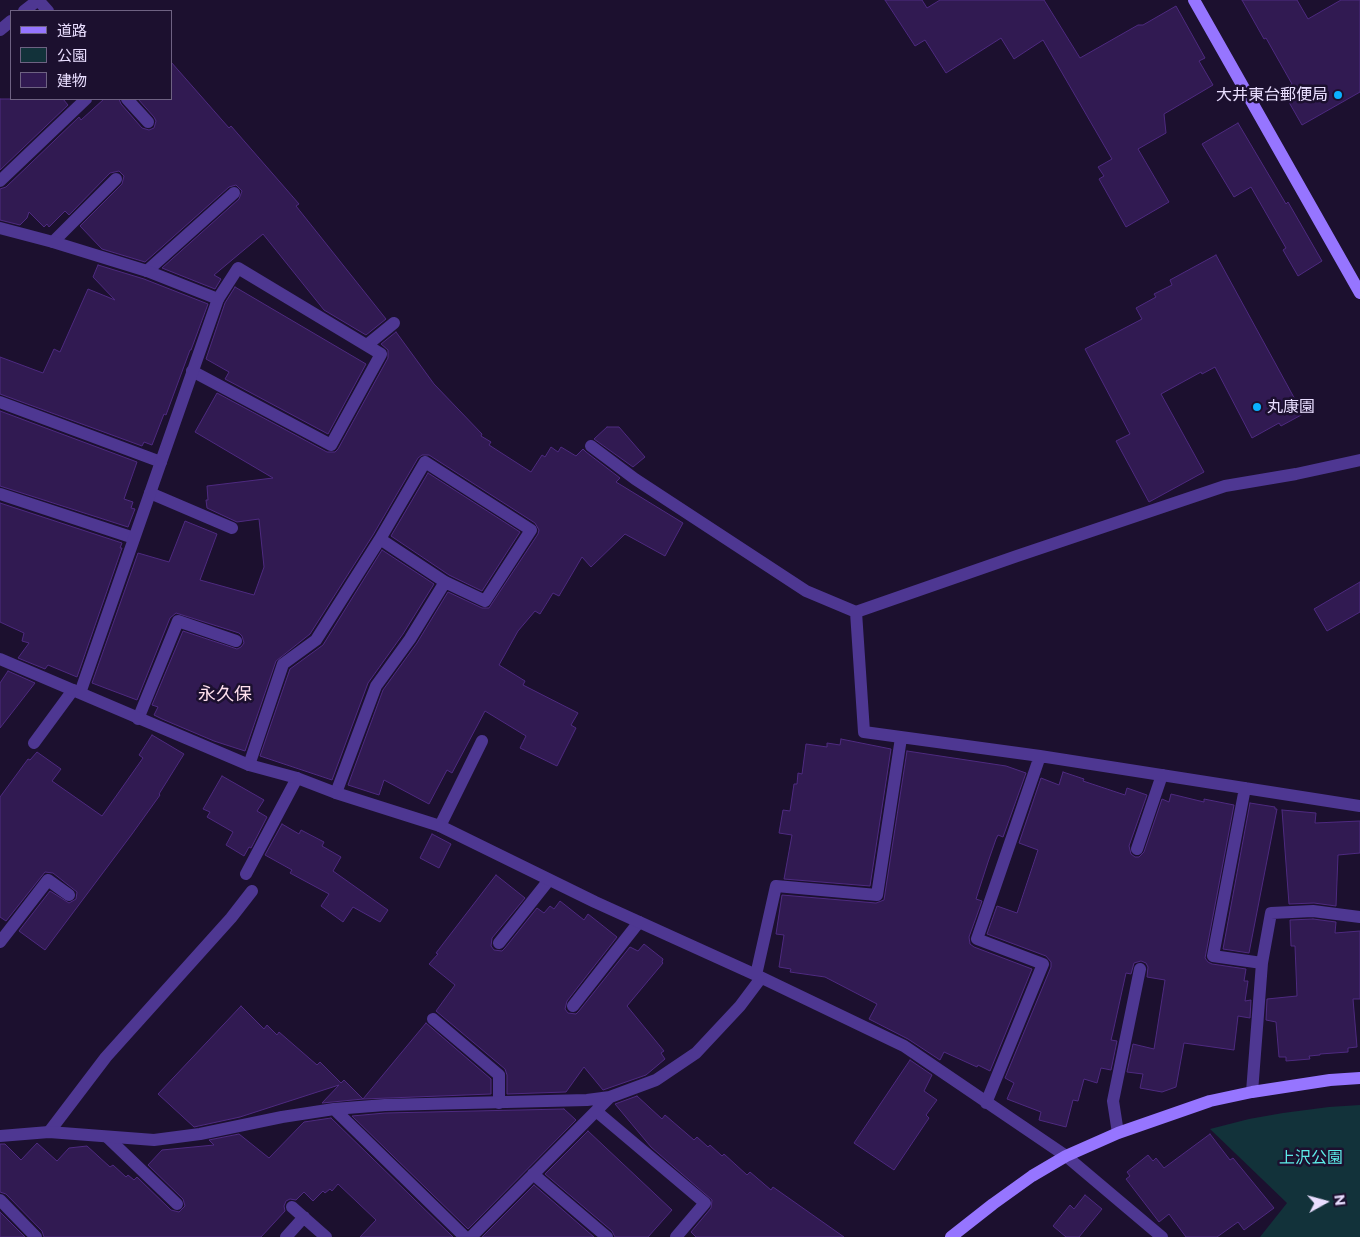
<!DOCTYPE html>
<meta charset="utf-8">
<style>
body{margin:0}
#map{position:relative;width:1360px;height:1237px;overflow:hidden;background:#1c102f;font-family:Montserrat,"Noto Sans JP",sans-serif}
canvas{display:block}
.legend{position:absolute;left:10px;top:10px;width:162px;height:90px;box-sizing:border-box;background:#1c102f;border:1px solid #6e6282;margin:0;padding:6px 9px;list-style:none;font-size:15px;color:#e9deff}
.legend li{display:flex;align-items:center;gap:10px;height:25px}
.legend b{width:25px;border:1px solid #6e6282}
.north{position:absolute;left:1300px;top:1177px;width:50px;height:50px;-webkit-text-stroke:4px #1c102f;paint-order:stroke;rotate:83deg;font-size:14px;font-weight:700;line-height:20px;text-align:center;color:#e9deff}
.north::after{content:'';display:block;margin:auto;width:18px;height:22px;background:#e9deff;clip-path:polygon(50% 0,100% 100%,50% 72%,0 100%)}
</style>
<div id="map">
<canvas width="1360" height="1237"></canvas>
<ul class="legend">
<li><b style="height:6px;background:#9675ff"></b>道路</li>
<li><b style="height:14px;background:#12323a"></b>公園</li>
<li><b style="height:14px;background:#311a52"></b>建物</li>
</ul>
<div class="north">N</div>
</div>
<script>
const ctx = document.querySelector('canvas').getContext('2d');
ctx.lineJoin = 'round';
function fill(path, color) {
  ctx.fillStyle = color;
  ctx.fill(path, 'evenodd');
}
function poly(rows) {
  const path = new Path2D();
  for (const r of rows) {
    path.moveTo(r[0], r[1]);
    for (let i = 2; i < r.length; i += 2) path.lineTo(r[i], r[i + 1]);
  }
  return path;
}
function stroke(path, color, width, dash) {
  ctx.strokeStyle = color;
  ctx.lineWidth = width;
  ctx.lineCap = dash ? 'butt' : 'round';
  ctx.setLineDash(dash || []);
  ctx.stroke(path);
}
function write(font, color, halo, rows, align = 'center') {
  ctx.font = font + ' Montserrat,"Noto Sans JP",sans-serif';
  ctx.lineWidth = 5;
  ctx.setLineDash([]);
  ctx.textBaseline = 'middle';
  ctx.strokeStyle = halo;
  ctx.fillStyle = color;
  for (const [text, x, y, turn = 0] of rows) {
    ctx.save();
    ctx.translate(x, y);
    ctx.rotate((+turn || 0) * Math.PI / 180);
    ctx.textAlign = isNaN(turn) ? turn : align;
    if (halo) ctx.strokeText(text, 0, 0);
    ctx.fillText(text, 0, 0);
    ctx.restore();
  }
}
fill(poly([
 [1360,1105,1360,1237,1260,1237,1287,1203,1210,1129,1249,1119,1283,1113,1329,1107]
]), '#12323a');
const building = poly([
 [885,0,922,0,927,8,940,0,1044,0,1080,58,1138,25,1143,25,1176,6,1205,58,1199,61,1213,85,1164,114,1166,133,1138,149,1169,202,1126,227,1099,179,1104,176,1098,167,1112,159,1043,40,1014,59,1001,38,946,73,925,40,915,46,885,0],
 [1242,0,1297,0,1308,19,1341,0,1360,0,1360,92,1302,125,1282,90,1292,84,1266,38,1264,39,1242,0],
 [171,62,229,128,231,126,286,189,299,204,296,206,386,319,366,335,324,310,263,234,214,275,221,279,215,289,162,268,239,199,242,191,236,185,229,187,145,262,102,249,80,226,122,184,124,176,119,171,110,173,69,215,65,211,49,227,47,224,44,227,29,212,27,218,20,225,0,220,0,189,6,187,79,117,81,120,104,99,119,99,121,104,142,128,149,130,154,128,156,121,154,117,138,99,171,99,171,62],
 [0,99,63,99,68,105,0,170,0,99],
 [1238,123,1286,204,1288,202,1322,261,1298,276,1283,250,1286,248,1251,187,1234,197,1202,144,1238,123],
 [1216,255,1303,414,1281,426,1279,423,1252,438,1215,367,1202,374,1201,372,1161,394,1204,472,1149,502,1116,441,1130,434,1085,349,1142,319,1136,308,1156,297,1154,294,1172,285,1170,280,1216,255],
 [98,265,144,279,208,304,191,350,190,350,166,415,164,414,152,445,144,442,142,446,0,394,0,357,43,373,54,349,60,352,88,289,115,300,93,277,98,265],
 [235,287,366,364,328,434,225,379,229,372,206,359,225,303,235,287],
 [396,332,434,384,482,434,481,436,491,442,489,445,531,472,542,455,545,457,551,447,558,452,561,447,576,456,583,449,586,452,620,478,616,482,683,523,665,556,625,534,591,567,582,557,559,596,553,593,540,614,535,611,518,631,499,665,525,681,523,685,578,713,571,725,576,728,557,766,520,748,526,736,485,711,452,773,447,770,429,804,384,780,379,795,348,785,383,690,417,643,448,592,482,608,489,608,538,534,539,530,535,523,429,455,422,455,418,458,373,535,310,634,276,661,245,751,214,741,162,719,154,715,158,707,152,705,183,631,237,649,241,647,244,643,242,636,239,633,176,613,170,618,137,700,92,683,138,553,169,562,185,521,217,534,200,580,254,595,264,567,259,519,237,522,207,508,206,500,208,500,207,486,273,478,195,432,217,393,327,452,335,452,338,449,388,358,388,350,381,344,396,332],
 [0,411,137,462,124,499,133,502,131,508,135,509,128,527,0,486,0,411],
 [607,427,619,427,645,457,633,467,594,439,607,427],
 [428,473,520,532,482,591,449,575,391,536,428,473],
 [0,503,122,543,120,548,122,548,77,677,48,665,45,669,18,658,29,643,22,641,24,633,0,622,0,503],
 [382,550,434,584,403,634,368,683,332,780,260,756,290,669,323,645,382,550],
 [1360,582,1360,612,1327,631,1314,609,1360,582],
 [8,671,35,683,0,728,0,683,8,671],
 [152,735,184,754,159,794,160,795,132,834,45,950,19,931,50,891,69,903,76,899,77,892,53,873,45,872,6,921,0,917,0,797,28,759,30,760,37,752,61,769,52,781,102,816,143,758,139,755,152,735],
 [841,739,891,749,870,886,784,879,792,835,779,833,783,810,790,811,794,784,797,784,798,773,802,774,806,744,827,747,827,743,840,745,841,739],
 [907,751,1006,766,1026,773,1003,837,998,835,996,839,988,862,976,899,982,901,969,937,970,944,974,947,1032,969,990,1071,978,1065,977,1067,944,1052,940,1060,908,1039,869,1019,877,1004,825,977,790,972,791,969,779,967,784,935,776,934,782,895,876,903,884,900,907,751],
 [1063,772,1084,779,1083,781,1125,795,1127,788,1147,795,1129,846,1131,854,1135,857,1139,857,1144,852,1162,799,1169,802,1171,794,1204,802,1204,799,1234,805,1205,958,1208,962,1212,964,1246,969,1244,981,1248,981,1245,1001,1251,1000,1250,1018,1238,1016,1234,1050,1184,1043,1176,1087,1162,1092,1140,1088,1143,1074,1127,1072,1133,1044,1154,1049,1165,980,1147,977,1148,967,1146,963,1141,961,1134,963,1131,974,1126,973,1113,1032,1111,1040,1117,1041,1111,1070,1101,1068,1097,1083,1084,1079,1078,1101,1073,1100,1066,1127,1039,1120,1041,1112,1007,1099,1014,1083,1005,1078,1051,967,1051,962,1046,956,987,934,997,906,1017,913,1038,850,1019,843,1041,778,1059,785,1063,772],
 [222,776,264,800,257,811,267,817,251,848,249,847,244,856,226,845,233,832,207,817,210,812,203,809,222,776],
 [1250,803,1275,807,1275,809,1277,809,1249,953,1223,949,1250,803],
 [1282,810,1316,813,1315,823,1360,821,1360,853,1338,855,1336,906,1314,903,1289,904,1282,810],
 [282,824,299,834,301,830,324,842,322,846,341,857,333,871,388,910,380,922,353,907,343,922,321,906,329,894,290,873,292,870,265,855,282,824],
 [432,834,451,844,439,868,420,858,432,834],
 [496,875,525,898,492,938,491,946,494,950,502,951,505,948,537,908,544,913,550,906,554,909,560,901,584,920,588,914,617,937,567,1001,565,1009,568,1013,576,1014,579,1011,630,947,638,951,644,944,663,959,662,962,663,963,627,1006,664,1051,661,1053,665,1059,646,1075,603,1090,584,1067,566,1092,507,1094,507,1075,505,1069,436,1011,455,985,429,964,438,954,436,953,496,875],
 [1313,919,1336,922,1335,933,1360,931,1360,999,1353,999,1357,1047,1348,1048,1348,1052,1320,1054,1320,1055,1309,1056,1310,1059,1286,1061,1286,1057,1279,1057,1276,1022,1266,1020,1267,999,1297,996,1295,946,1291,946,1290,920,1313,919],
 [241,1006,264,1029,267,1025,277,1035,279,1032,317,1065,320,1062,341,1083,344,1080,363,1099,322,1103,339,1085,240,1117,194,1127,158,1094,241,1006],
 [426,1023,491,1079,491,1094,363,1099,426,1023],
 [910,1060,932,1075,924,1091,937,1100,926,1115,929,1118,894,1170,854,1143,910,1060],
 [637,1096,662,1119,665,1115,694,1140,697,1137,708,1147,710,1145,722,1156,724,1154,747,1175,750,1172,771,1190,773,1187,844,1237,696,1237,691,1232,711,1208,712,1200,651,1147,615,1104,637,1096],
 [564,1109,576,1120,468,1229,352,1116,385,1113,564,1109],
 [331,1118,453,1237,360,1237,376,1220,338,1184,332,1191,330,1189,325,1193,323,1191,313,1201,304,1192,296,1200,290,1199,286,1201,284,1206,285,1211,261,1237,44,1237,42,1231,6,1194,0,1192,0,1144,5,1144,21,1160,37,1143,57,1161,69,1148,87,1146,110,1167,113,1165,126,1177,128,1175,134,1180,137,1177,171,1210,179,1212,185,1206,183,1199,148,1165,162,1150,214,1145,209,1140,239,1134,269,1158,304,1122,331,1118],
 [588,1131,672,1210,648,1237,615,1237,612,1231,545,1174,588,1131],
 [1210,1134,1230,1160,1233,1158,1274,1208,1244,1230,1238,1222,1217,1237,1186,1237,1169,1214,1159,1222,1126,1179,1130,1176,1127,1172,1148,1155,1153,1161,1156,1158,1164,1168,1210,1134],
 [534,1185,594,1237,482,1237,534,1185],
 [1085,1195,1102,1209,1079,1237,1066,1237,1053,1226,1070,1205,1074,1209,1085,1195],
 [0,1212,25,1237,0,1237,0,1212]
]);
fill(building, '#311a52');
stroke(building, '#4e2a80', 1);
stroke(poly([
 [24,11,38,0,48,11],
 [0,30,11,21],
 [127,99,148,122],
 [0,181,86,99],
 [53,242,116,179],
 [147,271,234,193],
 [367,345,394,323],
 [192,371,331,445,381,354,238,268,218,299],
 [0,402,161,462],
 [425,462,531,530,485,601,445,582,380,539,425,462],
 [150,493,232,528],
 [0,494,134,538],
 [138,719,178,621,236,641],
 [34,743,73,690],
 [249,765,283,664,316,640,380,539],
 [336,793,376,686,410,639,445,582],
 [440,826,482,741],
 [1137,849,1162,775],
 [246,874,297,778],
 [0,942,48,880,69,895],
 [499,943,549,880],
 [573,1006,639,922],
 [433,1019,499,1075,499,1103],
 [49,1132,106,1057,231,918,252,891],
 [1118,1133,1113,1101,1140,969],
 [107,1137,177,1204]
]), '#4e3792', 12);
stroke(poly([
 [0,228,53,242,147,271,218,299,80,693],
 [591,446,635,479,806,591,856,612],
 [1360,460,1296,474,1225,486,1017,556,856,612,864,732,1040,756,1360,806],
 [0,659,249,765,297,778,336,793,440,826,595,902,756,975,904,1046,1066,1156,1162,1237],
 [1245,788,1213,956,1262,963],
 [756,975,776,886,877,895,901,738],
 [1252,1092,1262,963,1271,913,1313,911,1360,917],
 [986,1103,1043,964,977,939,1040,756],
 [334,1109,465,1237],
 [596,1111,705,1203,676,1237],
 [0,1136,49,1132,154,1140,200,1134,282,1117,334,1109,385,1105,587,1100,610,1097,656,1080,696,1053,740,1006,761,978],
 [533,1174,607,1237],
 [0,1200,36,1237],
 [292,1207,326,1237],
 [286,1237,304,1217],
 [471,1237,610,1097]
]), '#4e3792', 12);
stroke(poly([
 [1194,0,1360,293],
 [951,1237,993,1204,1032,1176,1066,1156,1118,1133,1210,1101,1252,1092,1330,1080,1360,1078]
]), '#9675ff', 12);
for (const [x, y, r, color] of [
 [1338,95,5,"#0ab0ff"],
 [1257,407,5,"#0ab0ff"]
]) {
  const dot = new Path2D();
  dot.arc(x, y, r, 0, 2 * Math.PI);
  ctx.fillStyle = color;
  ctx.fill(dot);
  stroke(dot, '#1c102f', 2);
}
write('16px', '#e9deff', '#1c102f', [
 ["大井東台郵便局",1328,95],
 ["丸康園",1267,407,"left"]
], 'right');
write('16px', '#5debe7', '#1c102f', [
 ["上沢公園",1311,1158]
]);
write('18px', '#ffe0ed', '#1c102f', [
 ["永久保",225,695]
]);
</script>
